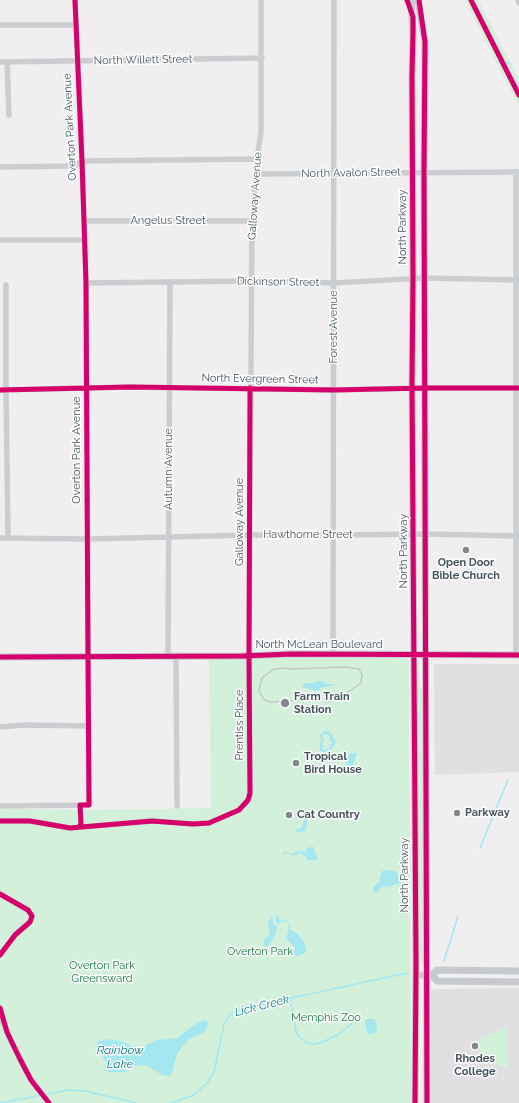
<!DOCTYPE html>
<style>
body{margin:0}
canvas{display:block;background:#f0eeef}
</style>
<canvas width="519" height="1103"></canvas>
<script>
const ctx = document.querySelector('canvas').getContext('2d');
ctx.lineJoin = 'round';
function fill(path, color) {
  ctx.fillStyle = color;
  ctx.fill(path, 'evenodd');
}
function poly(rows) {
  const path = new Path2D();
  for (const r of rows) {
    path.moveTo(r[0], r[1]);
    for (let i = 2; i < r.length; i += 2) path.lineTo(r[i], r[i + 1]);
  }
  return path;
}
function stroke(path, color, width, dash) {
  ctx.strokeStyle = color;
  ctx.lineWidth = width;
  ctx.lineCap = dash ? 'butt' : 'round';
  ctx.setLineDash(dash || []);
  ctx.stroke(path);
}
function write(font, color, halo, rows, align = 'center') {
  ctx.font = font + ' Raleway,sans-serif';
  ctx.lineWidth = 3;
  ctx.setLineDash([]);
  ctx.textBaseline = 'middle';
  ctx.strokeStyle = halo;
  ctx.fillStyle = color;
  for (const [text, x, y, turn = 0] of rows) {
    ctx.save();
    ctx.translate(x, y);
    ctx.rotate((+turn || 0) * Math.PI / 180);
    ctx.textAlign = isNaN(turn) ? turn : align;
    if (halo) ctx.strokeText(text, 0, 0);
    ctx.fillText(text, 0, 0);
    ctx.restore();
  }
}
fill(poly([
 [434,664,519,664,519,772,435,775],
 [519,988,519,1103,431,1103,431,989]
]), '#e1dfe1');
fill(poly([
 [465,0,478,0,519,79,519,106],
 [209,658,405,658,409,661,411,1103,0,1103,0,809,93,810,211,808],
 [417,661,419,663,419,677,422,695,423,964,421,965,418,931],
 [507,1026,508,1068,489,1064,472,1043]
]), '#d2f0da');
fill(poly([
 [317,681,321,681,324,682,325,684,337,684,321,688,317,691,302,687,303,683,314,683],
 [324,731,328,731,331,733,333,738,334,738,336,742,330,751,324,752,320,751,320,746,319,744,321,740,320,735],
 [324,734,329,735,330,741,333,742,330,745,329,748,325,750,322,749,324,746,322,744,324,741,322,737],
 [351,753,356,753,357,754,351,770,350,771,347,768,345,762,348,756],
 [305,811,307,812,308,816,306,828,304,831,297,833,295,830,301,828,304,821,304,815,301,812],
 [313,846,318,860,308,860,305,856,301,853,292,856,291,854,288,853,283,855,283,853,287,852,293,854,298,851,305,852,306,851,306,849],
 [388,870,395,871,401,877,401,882,389,887,382,886,376,893,373,892,373,887,379,882,382,871],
 [276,915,279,919,289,922,290,925,289,929,298,934,302,940,304,942,306,948,306,952,303,954,298,956,293,955,291,953,294,950,295,947,286,939,288,932,288,927,289,924,287,922,281,921,279,924,276,922],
 [272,916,273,924,277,927,276,933,270,944,267,946,263,946,264,939,270,935,268,927,270,917],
 [367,1019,374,1019,376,1023,377,1032,374,1033,369,1034,367,1032,365,1023],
 [204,1020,207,1021,208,1025,205,1032,189,1039,181,1048,176,1056,172,1073,169,1076,162,1075,146,1065,133,1066,125,1072,108,1072,104,1069,106,1063,97,1045,98,1041,110,1039,120,1041,132,1046,142,1047,157,1040,177,1038,194,1025]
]), '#a4e7f0');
stroke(poly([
 [497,62,510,63],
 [480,848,508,780],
 [444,961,458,916],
 [290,998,296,1031,299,1037,307,1043,314,1044,323,1042,339,1034,347,1028,351,1024,348,1010],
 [0,1103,68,1090,85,1091,136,1103],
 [171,1103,194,1095,207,1083,214,1072,224,1024,231,1013,259,1005,407,973]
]), '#a4e7f0', 1.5);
stroke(poly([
 [518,0,519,3],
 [0,25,75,25],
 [0,62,262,58],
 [7,62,9,115],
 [0,167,75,166,82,161,257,159],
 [516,172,516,655],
 [256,174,519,172],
 [84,221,252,221],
 [0,240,84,240],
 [86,283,251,281,334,283,424,278,519,280],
 [6,285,6,390,8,538],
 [0,390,130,387,334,390,424,388,519,388],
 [0,538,87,539,250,535,334,535,425,534,519,536],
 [333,654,334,0],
 [168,656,170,282],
 [176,656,177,806],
 [0,727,24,725,89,726],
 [0,806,89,805,86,283,82,161,75,0],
 [0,821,30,821,70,828,152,821,193,824,209,823,239,810,246,803,250,797,249,656,252,221,257,159,261,132,261,0],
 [0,894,28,910,32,916,30,922,15,935,0,955],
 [0,1008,3,1022,9,1038,26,1071,37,1089]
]), '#caced0', 5.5);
stroke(poly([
 [411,0,413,32,412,76,413,279,412,383,416,963,415,1103],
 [418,0,425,42,424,172,427,1103],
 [0,657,242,656,292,654,519,655],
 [422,975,432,975,437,970,519,971],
 [432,975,437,981,519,982]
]), '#c6cace', 7);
stroke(poly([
 [306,700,271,702,267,701,263,698,259,691,262,678,272,670,281,668,293,669,346,667,359,669,362,675,361,683,341,697,333,701,325,702]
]), '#c4c7c9', 1.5);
stroke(poly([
 [75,0,82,161,86,283,88,657,89,805,80,805,81,824,79,827],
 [407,0,413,17,413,32,412,76,413,279,412,383,416,963,415,1103],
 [419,0,425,42,424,172,427,1103],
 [471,0,519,95],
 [0,390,130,387,334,390,424,388,519,388],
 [0,657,242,656,292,654,519,655],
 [0,821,30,821,70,828,152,821,193,824,209,823,239,810,248,800,250,793,249,656,250,388],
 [0,894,28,910,32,916,30,922,15,935,0,955],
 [0,1008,7,1032,19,1057,31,1080,49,1103]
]), '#d6006c', 5);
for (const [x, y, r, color] of [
 [466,550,4,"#81898f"],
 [285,703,5,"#81898f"],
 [296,763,4,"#81898f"],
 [457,813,4,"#81898f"],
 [289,815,4,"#81898f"],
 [475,1046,4,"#81898f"]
]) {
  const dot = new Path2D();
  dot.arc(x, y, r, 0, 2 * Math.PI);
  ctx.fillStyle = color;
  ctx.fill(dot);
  stroke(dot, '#fff', 1.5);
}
write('11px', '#45535c', '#fff', [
 ["North Willett Street",143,60,-1],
 ["Overton Park Avenue",70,127,-93],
 ["North Avalon Street",351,173,-1],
 ["Galloway Avenue",255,196,-86],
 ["Angelus Street",168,221],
 ["North Parkway",403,227,-90],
 ["Dickinson Street",278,282,1],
 ["Forest Avenue",334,327,-90],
 ["North Evergreen Street",260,379,1],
 ["Overton Park Avenue",77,450,-90],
 ["Autumn Avenue",169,469,-90],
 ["Galloway Avenue",240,522,-90],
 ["Hawthorne Street",308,535],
 ["North Parkway",404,551,-90],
 ["North McLean Boulevard",319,645],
 ["Prentiss Place",240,725,-90],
 ["North Parkway",405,875,-90]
]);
write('bold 11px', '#45535c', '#fff', [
 ["Open Door",466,563,"center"],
 ["Bible Church",466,576,"center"],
 ["Farm Train",294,697],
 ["Station",294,710],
 ["Tropical",304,757],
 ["Bird House",304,770],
 ["Parkway",465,813],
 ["Cat Country",297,815],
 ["Rhodes",475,1059,"center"],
 ["College",475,1072,"center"]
], 'left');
write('11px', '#13803f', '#fff', [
 ["Overton Park",260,952],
 ["Overton Park",102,966],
 ["Greensward",102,979],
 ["Memphis Zoo",326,1018]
]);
write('italic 12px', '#08808f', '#fff', [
 ["Lick Creek",262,1006,-14],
 ["Rainbow",120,1050],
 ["Lake",120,1064]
]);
</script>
